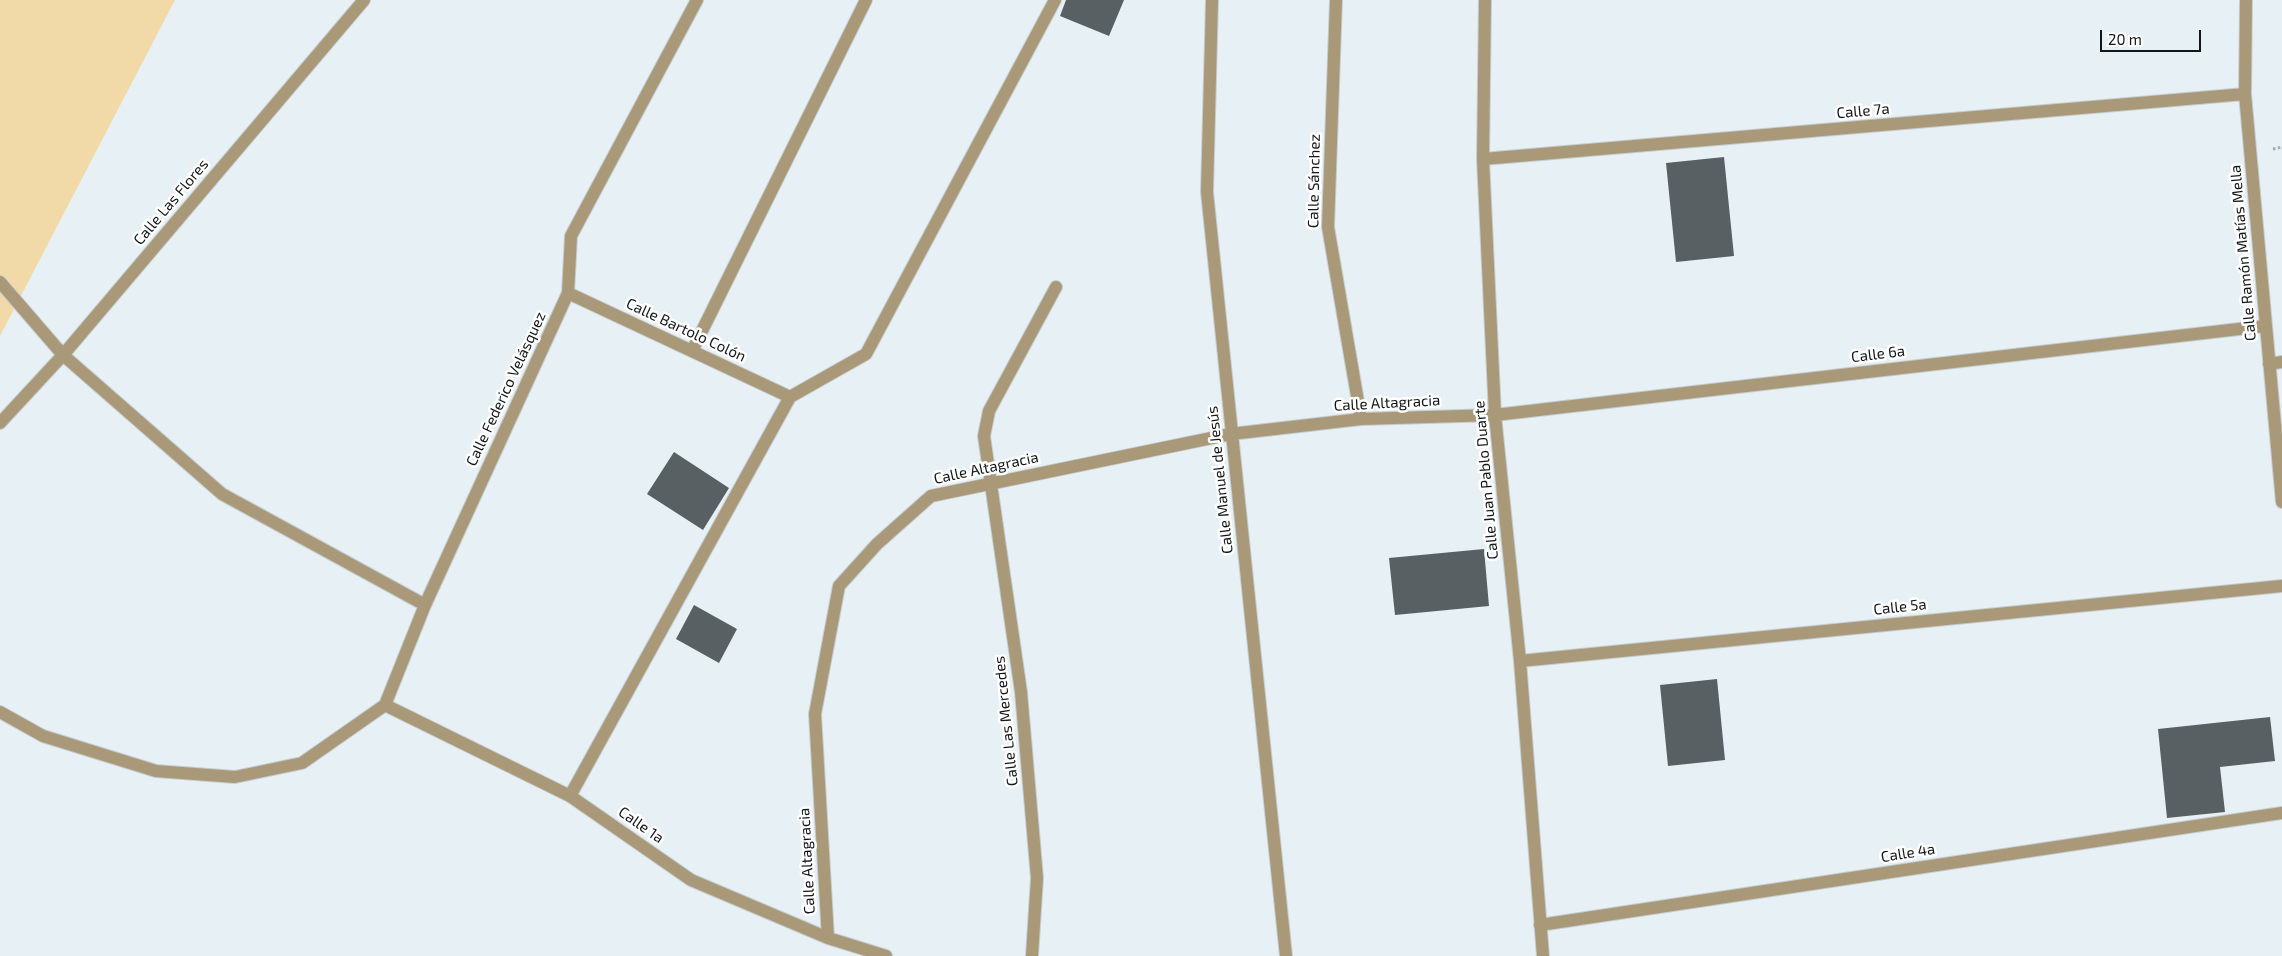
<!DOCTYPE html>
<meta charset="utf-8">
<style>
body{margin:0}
#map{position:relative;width:2282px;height:956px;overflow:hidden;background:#e7f0f4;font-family:"Exo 2",sans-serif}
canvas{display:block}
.scale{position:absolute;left:2100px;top:30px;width:101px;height:22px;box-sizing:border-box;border:2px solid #131617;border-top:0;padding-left:6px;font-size:15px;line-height:18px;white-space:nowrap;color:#131617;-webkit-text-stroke:4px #fff;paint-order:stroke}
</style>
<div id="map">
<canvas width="2282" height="956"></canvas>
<div class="scale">20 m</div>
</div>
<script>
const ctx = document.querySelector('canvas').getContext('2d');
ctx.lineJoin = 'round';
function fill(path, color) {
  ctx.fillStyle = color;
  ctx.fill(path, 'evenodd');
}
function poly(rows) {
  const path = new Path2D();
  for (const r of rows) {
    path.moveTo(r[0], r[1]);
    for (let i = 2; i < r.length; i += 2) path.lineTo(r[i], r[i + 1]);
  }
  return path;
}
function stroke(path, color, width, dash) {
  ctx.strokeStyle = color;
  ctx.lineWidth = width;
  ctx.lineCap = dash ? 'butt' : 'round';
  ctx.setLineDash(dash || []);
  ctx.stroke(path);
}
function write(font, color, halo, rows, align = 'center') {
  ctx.font = font + ' "Exo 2",sans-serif';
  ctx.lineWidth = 5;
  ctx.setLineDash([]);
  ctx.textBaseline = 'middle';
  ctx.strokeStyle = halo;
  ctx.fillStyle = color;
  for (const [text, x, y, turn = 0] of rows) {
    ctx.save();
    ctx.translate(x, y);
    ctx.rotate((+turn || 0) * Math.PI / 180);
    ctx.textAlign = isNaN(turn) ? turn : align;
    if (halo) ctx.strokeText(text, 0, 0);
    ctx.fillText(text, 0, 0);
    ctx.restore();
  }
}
fill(poly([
 [0,0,175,0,0,336]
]), '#f2daa8');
fill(poly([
 [1066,0,1124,0,1109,36,1060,16],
 [1724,157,1734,256,1676,262,1666,163],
 [674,452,729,488,703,530,647,494],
 [1484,549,1489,606,1395,615,1389,558],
 [694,605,737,629,719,663,676,639],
 [1717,679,1725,760,1668,766,1660,685],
 [2270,717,2275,761,2220,767,2225,812,2167,818,2158,729]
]), '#596064');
const street = poly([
 [1212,0,1207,192,1286,956],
 [1336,0,1328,227,1361,419],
 [1485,0,1483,159,1495,415,1520,661,1543,956],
 [2246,0,2245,94,2282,502],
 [1483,159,2245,94],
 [0,282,63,355,222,494,425,605],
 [568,293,790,397],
 [692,351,866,0],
 [2269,364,2282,362],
 [0,423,63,355,364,0],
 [1520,661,2282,586],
 [385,705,570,796,691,880,828,938,886,956],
 [0,712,43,736,156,771,235,777,302,763,385,705,425,605,568,293,571,236,697,0],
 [570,796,790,397,866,354,1055,0],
 [1540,925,2282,813],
 [828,938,815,714,839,586,877,544,931,496,1231,434,1361,419,1495,415,2265,326],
 [1032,956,1037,878,1021,692,984,436,989,411,1056,287]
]);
stroke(street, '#c5cdd1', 14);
stroke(poly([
 [2273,149,2282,147]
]), '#a4abae', 3, [2.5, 2.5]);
stroke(street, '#a99978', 12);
write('15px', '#131617', '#fff', [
 ["Calle 7a",1863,111,-5],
 ["Calle Sánchez",1314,181,-89],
 ["Calle Las Flores",171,202,-50],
 ["Calle Ramón Matías Mella",2243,253,-95],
 ["Calle Bartolo Colón",686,330,25],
 ["Calle 6a",1878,354,-7],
 ["Calle Federico Velásquez",506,389,-65],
 ["Calle Altagracia",1387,403,-3],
 ["Calle Altagracia",986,468,-12],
 ["Calle Manuel de Jesús",1220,480,-96],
 ["Calle Juan Pablo Duarte",1486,480,-95],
 ["Calle 5a",1900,607,-6],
 ["Calle Las Mercedes",1006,721,-96],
 ["Calle 1a",641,825,35],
 ["Calle 4a",1908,853,-9],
 ["Calle Altagracia",807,861,-93]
]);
</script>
